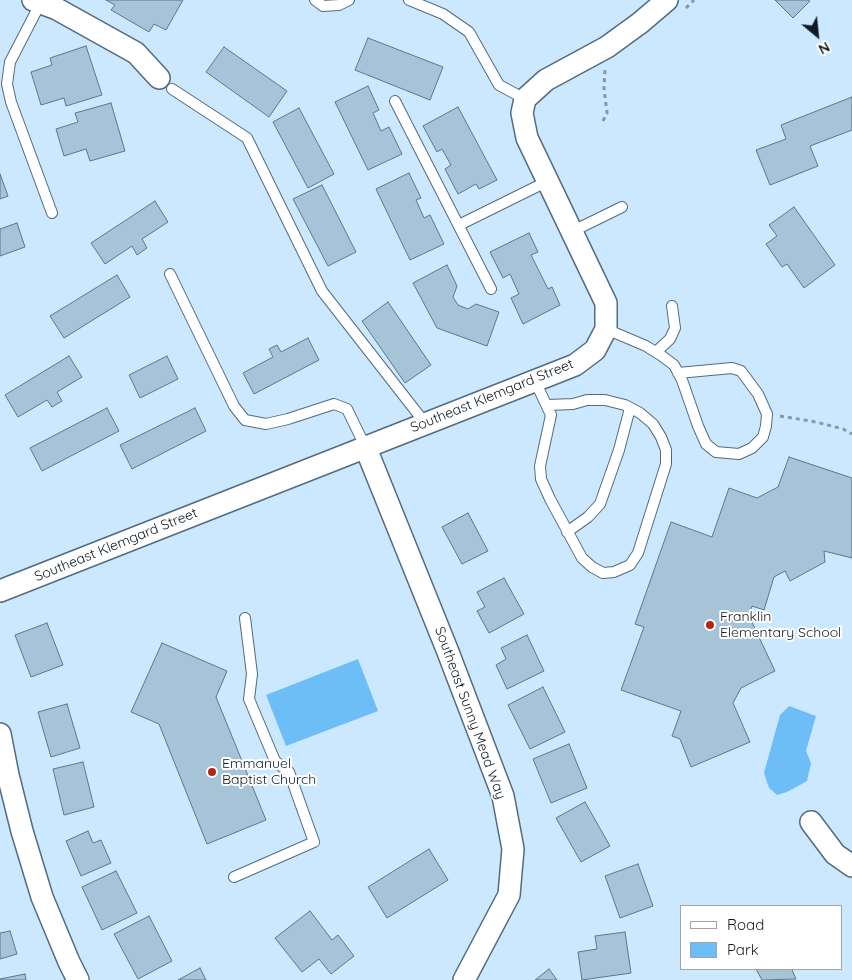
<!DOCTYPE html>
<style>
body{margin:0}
#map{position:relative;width:852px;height:980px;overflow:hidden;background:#cce8ff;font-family:Quicksand,sans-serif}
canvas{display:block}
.legend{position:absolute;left:680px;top:905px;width:162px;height:65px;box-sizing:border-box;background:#fff;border:1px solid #a0a4a7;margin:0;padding:6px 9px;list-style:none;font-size:15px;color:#111b23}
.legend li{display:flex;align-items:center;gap:10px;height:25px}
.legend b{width:25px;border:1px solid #a0a4a7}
.north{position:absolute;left:792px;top:10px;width:50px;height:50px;-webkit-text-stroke:4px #fff;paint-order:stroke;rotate:152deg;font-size:14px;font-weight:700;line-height:20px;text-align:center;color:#111b23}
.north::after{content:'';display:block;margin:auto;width:18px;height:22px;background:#111b23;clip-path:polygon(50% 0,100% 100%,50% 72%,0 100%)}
</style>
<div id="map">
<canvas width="852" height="980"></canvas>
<ul class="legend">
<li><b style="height:6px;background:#fff"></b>Road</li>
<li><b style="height:14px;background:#6dbdf7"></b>Park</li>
</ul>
<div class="north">N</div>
</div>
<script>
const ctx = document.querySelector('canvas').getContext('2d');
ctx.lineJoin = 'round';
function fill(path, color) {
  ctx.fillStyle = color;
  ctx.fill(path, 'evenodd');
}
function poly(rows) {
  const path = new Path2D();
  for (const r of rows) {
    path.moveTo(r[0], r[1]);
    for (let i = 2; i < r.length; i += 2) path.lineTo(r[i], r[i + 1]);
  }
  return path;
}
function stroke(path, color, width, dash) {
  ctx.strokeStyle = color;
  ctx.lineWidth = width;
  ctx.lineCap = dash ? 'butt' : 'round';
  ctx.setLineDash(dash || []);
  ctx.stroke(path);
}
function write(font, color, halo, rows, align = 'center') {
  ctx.font = font + ' Quicksand,sans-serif';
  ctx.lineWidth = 4;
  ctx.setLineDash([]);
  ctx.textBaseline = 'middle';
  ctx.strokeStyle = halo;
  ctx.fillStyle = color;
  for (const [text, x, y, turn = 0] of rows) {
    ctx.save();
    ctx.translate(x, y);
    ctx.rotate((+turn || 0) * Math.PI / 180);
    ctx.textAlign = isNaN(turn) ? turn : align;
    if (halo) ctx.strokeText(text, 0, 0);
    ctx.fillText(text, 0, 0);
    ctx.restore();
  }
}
fill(poly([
 [358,659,378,711,286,746,266,695],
 [789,706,816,716,806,751,811,763,807,781,787,792,777,795,769,788,764,773,780,715]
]), '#6dbdf7');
const building = poly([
 [106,0,183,0,166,30,154,24,149,32,111,10,115,5,106,0],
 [775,0,808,0,810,1,793,18,775,0],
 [368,38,443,67,430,100,355,70,368,38],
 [86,46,102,95,66,106,64,98,41,105,31,72,52,65,50,58,86,46],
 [224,47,287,91,269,117,206,72,224,47],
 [368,86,379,110,373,113,381,131,389,127,402,154,368,170,335,102,368,86],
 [852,97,852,130,810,146,818,166,770,185,756,150,786,139,781,125,852,97],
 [111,103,125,151,90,161,86,149,64,156,56,129,78,122,75,113,111,103],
 [458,107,497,180,479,189,476,184,458,194,445,169,451,165,442,149,437,152,423,126,458,107],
 [299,108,334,174,308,188,273,122,299,108],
 [409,173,421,198,416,200,424,218,430,215,444,244,410,260,376,189,409,173],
 [0,174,8,196,0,199,0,174],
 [322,185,356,252,328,266,293,199,322,185],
 [155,201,168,222,142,239,147,248,137,255,132,246,105,264,91,243,155,201],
 [794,207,835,265,804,288,787,264,782,267,766,244,777,236,769,225,794,207],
 [17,223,25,247,0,256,0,229,17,223],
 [529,233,538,252,531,255,548,289,552,287,560,305,523,324,511,298,519,294,510,274,503,278,490,252,529,233],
 [447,265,457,286,453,297,458,305,468,309,476,304,499,312,487,346,437,328,413,283,447,265],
 [117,275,130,297,64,338,50,316,117,275],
 [388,302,431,365,405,383,362,321,388,302],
 [308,338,319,360,254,394,243,373,273,357,269,349,277,345,281,352,308,338],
 [69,356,82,377,57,392,62,401,52,407,47,400,18,417,5,395,69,356],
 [167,356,178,379,140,398,129,375,167,356],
 [107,408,119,431,42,471,30,448,107,408],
 [195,408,206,431,132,469,120,445,195,408],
 [789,457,852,478,852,558,824,551,825,562,790,581,785,571,774,577,764,610,752,606,749,616,775,671,741,688,733,703,750,742,691,767,680,739,672,736,681,711,621,690,644,627,635,624,671,522,712,537,729,488,757,498,778,487,789,457],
 [468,513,488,551,462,564,442,527,468,513],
 [504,578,524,614,489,633,477,611,485,607,477,592,504,578],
 [47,623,63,665,31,677,15,635,47,623],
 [527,635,544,671,507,689,496,665,506,659,501,648,527,635],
 [162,643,227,671,216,697,266,820,207,844,159,724,131,712,162,643],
 [543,687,565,732,530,749,508,705,543,687],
 [67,704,80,748,51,757,38,712,67,704],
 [569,744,587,788,551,803,533,759,569,744],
 [83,762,94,807,64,815,53,769,83,762],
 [585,802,610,846,581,862,556,818,585,802],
 [88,831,93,843,101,840,111,863,81,876,66,841,88,831],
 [429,849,448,880,387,918,368,887,429,849],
 [638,864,653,906,620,918,605,876,638,864],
 [116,871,137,913,102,930,82,887,116,871],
 [310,911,332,940,338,935,354,956,331,974,319,959,302,972,275,938,310,911],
 [149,916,172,961,138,979,114,934,149,916],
 [10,931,17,954,0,959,0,933,10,931],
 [625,932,631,973,582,980,578,952,597,949,595,936,625,932],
 [200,968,206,980,178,980,200,968],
 [549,969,557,980,535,980,549,969],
 [756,969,794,969,792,970,796,979,762,980,756,969],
 [25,974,26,980,0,980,0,979,25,974]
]);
fill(building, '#a7c3d8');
stroke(building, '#5d768a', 1);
const service = poly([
 [315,0,323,6,339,5,349,0],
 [409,0,443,14,469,32,499,85,525,99],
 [40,4,10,62,7,84,11,102,52,213],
 [172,89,247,138,322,291,425,423],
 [395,101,491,289],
 [459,225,548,181],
 [571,232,622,207],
 [170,274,234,406,245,420,266,424,288,419,334,404,347,409,365,446],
 [606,329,646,346,662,356,674,365,682,380,698,426,706,444,716,452,739,454,752,448,763,437,766,426,767,414,758,394,741,371,732,368,678,373],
 [656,352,670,339,675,328,672,306],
 [535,381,551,415,540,466,541,479,550,499,582,558,592,567,603,573,614,572,630,565,638,553,666,464,666,450,661,437,653,424,640,413,625,405,605,400,587,400,573,404,548,405],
 [567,532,588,517,600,504,619,450,630,408],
 [234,877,314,842,289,772,275,761,249,699,252,674,245,618]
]);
const minor = poly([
 [33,0,57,9,136,53,159,78],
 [365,446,448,652,503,796,513,849,509,895,464,980],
 [0,591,575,365,595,350,606,329,606,303,527,138,522,113,525,99,546,80,607,47,640,23,667,0],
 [0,734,8,775,22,831,42,897,69,962,78,980],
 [811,822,835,854,852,866]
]);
stroke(service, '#526b7f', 12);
stroke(minor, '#526b7f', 24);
stroke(poly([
 [686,8,694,0],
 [603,121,607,113,604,88,605,69],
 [780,416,816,422,843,429,852,434]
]), '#8398a9', 3, [4, 4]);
stroke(service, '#fff', 10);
stroke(minor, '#fff', 21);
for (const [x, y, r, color] of [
 [710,625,5,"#b42812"],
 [212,772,5,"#b42812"]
]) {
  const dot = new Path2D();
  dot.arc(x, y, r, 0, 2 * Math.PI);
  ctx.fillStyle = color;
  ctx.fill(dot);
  stroke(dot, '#fff', 2);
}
write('14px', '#111b23', '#fff', [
 ["Southeast Klemgard Street",492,396,-22],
 ["Southeast Klemgard Street",116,545,-22],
 ["Southeast Sunny Mead Way",470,713,70]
]);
write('14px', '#111b23', '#fff', [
 ["Franklin",720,617],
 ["Elementary School",720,633],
 ["Emmanuel",222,764],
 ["Baptist Church",222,780]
], 'left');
</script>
